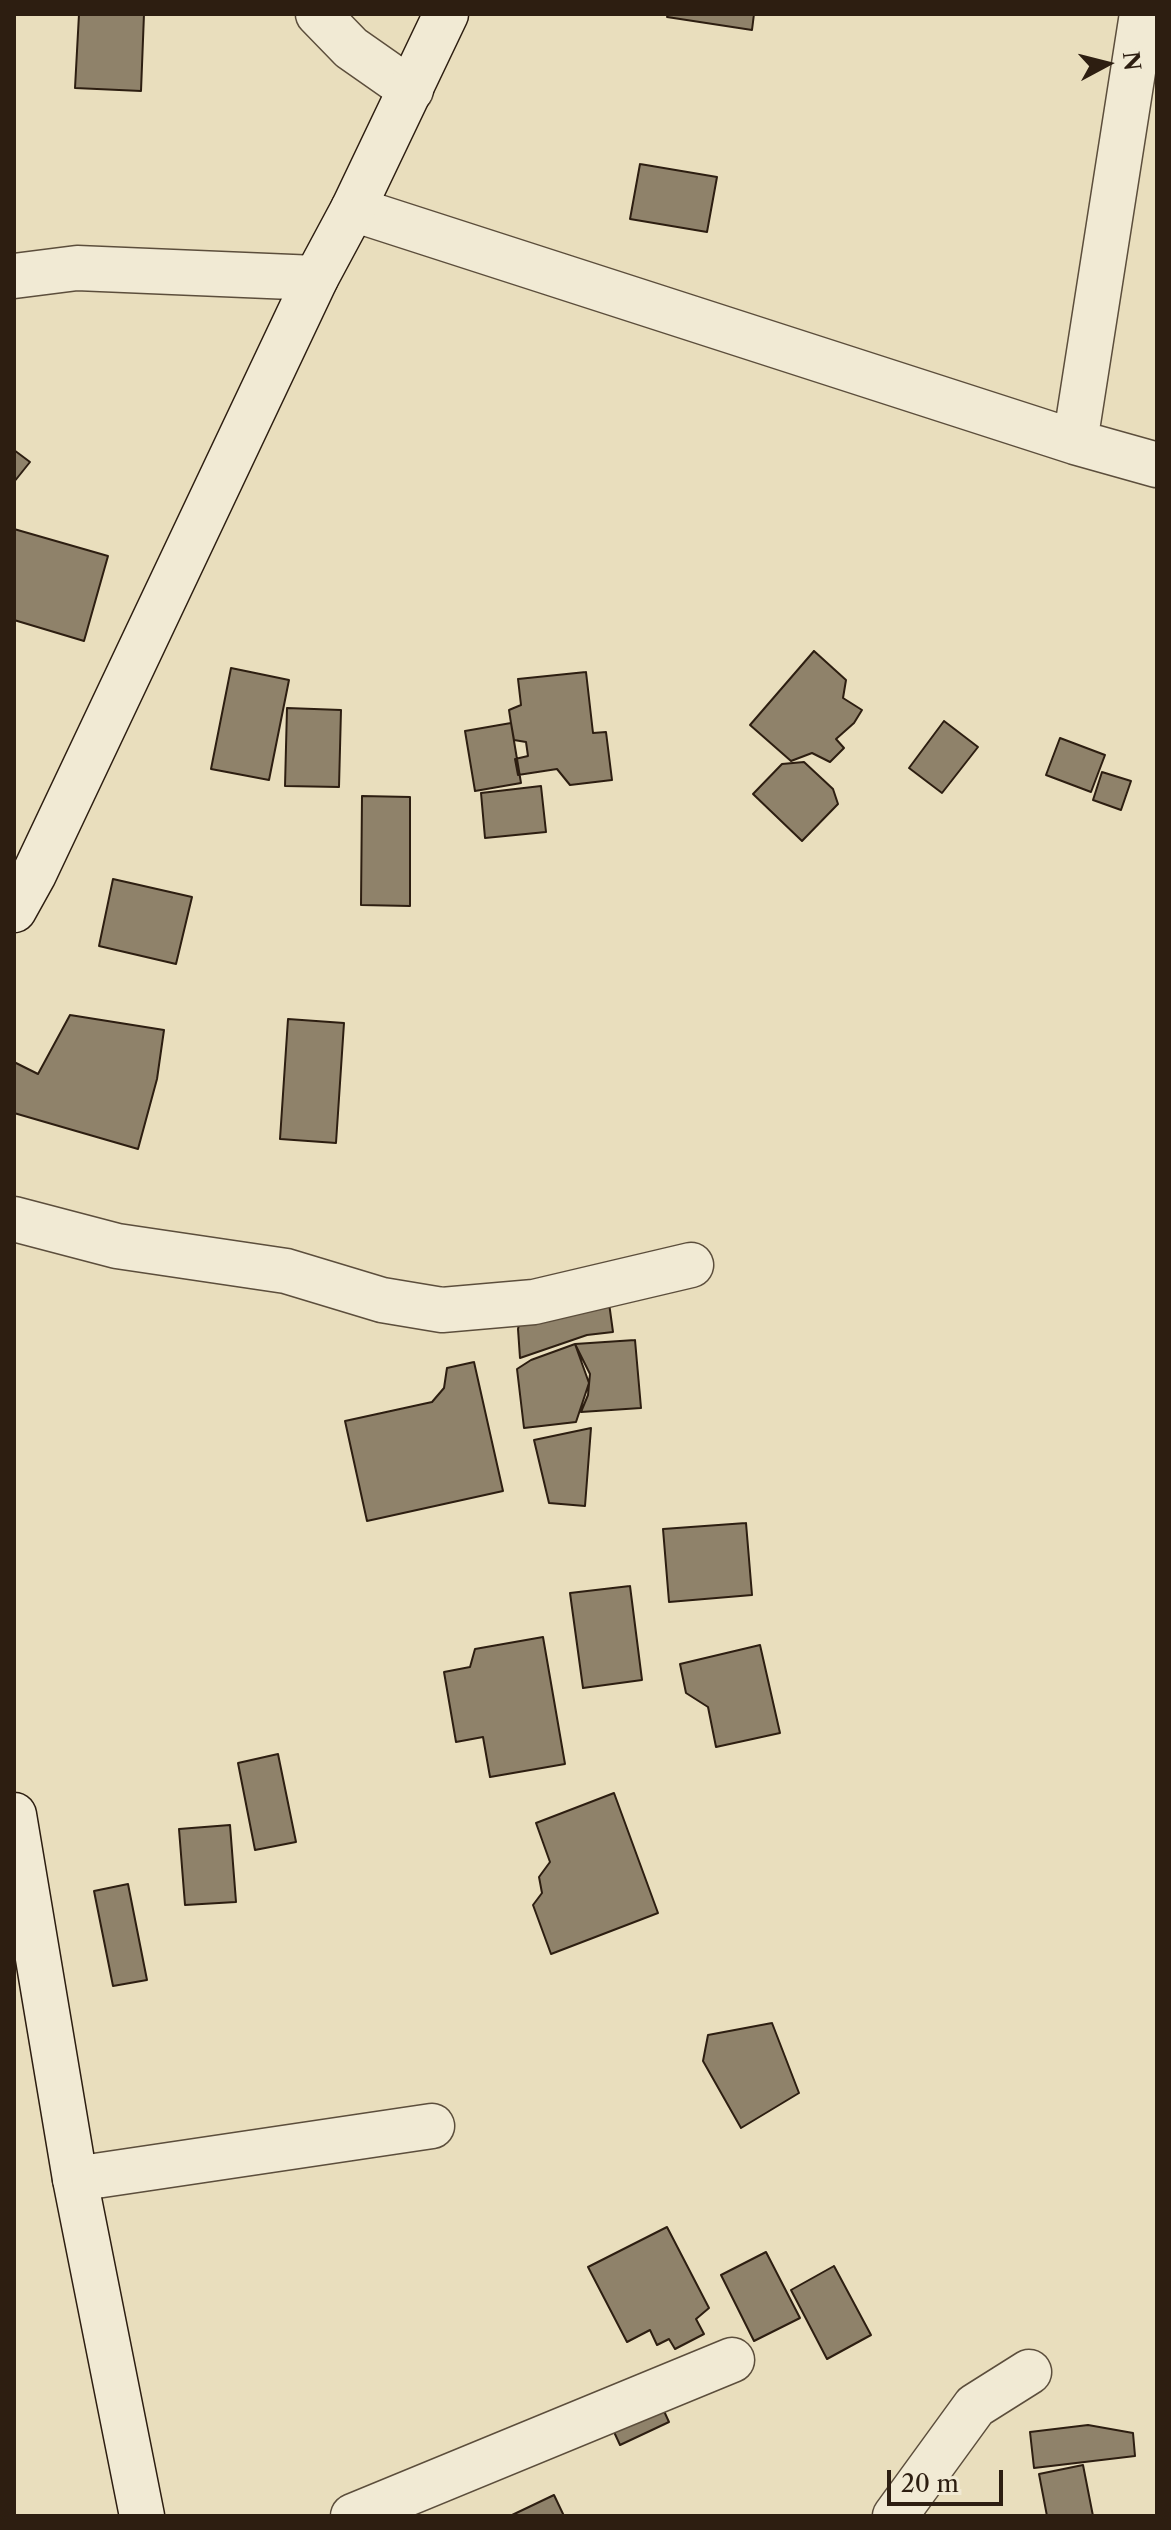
<!DOCTYPE html>
<style>
body{margin:0}
#map{position:relative;width:1171px;height:2530px;overflow:hidden;background:#e9debd;font-family:"Libre Caslon Text",serif}
canvas{display:block}
.frame{position:absolute;inset:0;border:16px solid #2d1e11;pointer-events:none}
.north{position:absolute;left:1067px;top:24px;width:80px;height:80px;-webkit-text-stroke:6px #f1ead4;paint-order:stroke;rotate:83deg;font-size:22px;font-weight:700;line-height:32px;text-align:center;color:#2d1e11}
.north::after{content:'';display:block;margin:auto;width:28px;height:36px;background:#2d1e11;clip-path:polygon(50% 0,100% 100%,50% 72%,0 100%)}
.scale{position:absolute;left:887px;top:2470px;width:116px;height:36px;box-sizing:border-box;border:4px solid #2d1e11;border-top:0;padding-left:10px;font-size:24px;line-height:28px;white-space:nowrap;color:#2d1e11;-webkit-text-stroke:6px #f1ead4;paint-order:stroke}
</style>
<div id="map">
<canvas width="1171" height="2530"></canvas>
<div class="frame"></div>
<div class="north">N</div>
<div class="scale">20 m</div>
</div>
<script>
const ctx = document.querySelector('canvas').getContext('2d');
ctx.lineJoin = 'round';
function fill(path, color) {
  ctx.fillStyle = color;
  ctx.fill(path, 'evenodd');
}
function poly(rows) {
  const path = new Path2D();
  for (const r of rows) {
    path.moveTo(r[0], r[1]);
    for (let i = 2; i < r.length; i += 2) path.lineTo(r[i], r[i + 1]);
  }
  return path;
}
function stroke(path, color, width, dash) {
  ctx.strokeStyle = color;
  ctx.lineWidth = width;
  ctx.lineCap = dash ? 'butt' : 'round';
  ctx.setLineDash(dash || []);
  ctx.stroke(path);
}
const building = poly([
 [79,14,144,14,141,91,75,88,79,14],
 [668,14,754,14,752,30,667,17,668,14],
 [640,164,717,177,707,232,630,219,640,164],
 [14,450,30,462,14,482,14,450],
 [14,529,108,556,84,641,14,620,14,529],
 [814,651,846,680,843,698,862,710,854,723,836,739,844,748,830,762,812,753,791,761,750,725,814,651],
 [231,668,289,680,269,780,211,769,231,668],
 [586,672,593,733,606,732,612,780,570,785,557,769,518,775,515,759,528,756,526,742,514,740,511,723,509,710,521,705,518,679,586,672],
 [287,708,341,710,339,787,285,786,287,708],
 [944,721,978,747,942,793,909,768,944,721],
 [511,723,521,783,475,791,465,731,511,723],
 [1060,738,1105,755,1091,792,1046,775,1060,738],
 [804,762,833,789,838,804,802,841,753,794,782,764,804,762],
 [1102,772,1131,781,1121,810,1093,800,1102,772],
 [541,786,546,832,485,838,481,793,541,786],
 [362,796,410,797,410,906,361,905,362,796],
 [113,879,192,897,176,964,99,946,113,879],
 [70,1015,164,1030,157,1079,138,1149,14,1113,14,1062,38,1074,70,1015],
 [288,1019,344,1023,336,1143,280,1139,288,1019],
 [609,1303,613,1332,587,1335,520,1358,518,1329,521,1315,609,1303],
 [635,1340,641,1408,581,1412,588,1395,590,1374,575,1344,635,1340],
 [575,1344,589,1383,576,1422,524,1428,517,1369,531,1360,575,1344],
 [474,1362,503,1491,367,1521,345,1421,432,1402,444,1388,447,1368,474,1362],
 [591,1428,585,1506,549,1503,534,1440,591,1428],
 [746,1523,752,1595,669,1602,663,1529,746,1523],
 [630,1586,642,1680,583,1688,570,1593,630,1586],
 [543,1637,565,1764,490,1777,483,1737,456,1742,444,1672,470,1667,475,1649,543,1637],
 [760,1645,780,1733,716,1747,708,1707,686,1693,680,1664,760,1645],
 [278,1754,296,1842,255,1850,238,1763,278,1754],
 [614,1793,658,1913,551,1954,533,1905,542,1893,539,1877,550,1862,536,1823,614,1793],
 [230,1825,236,1902,185,1905,179,1829,230,1825],
 [128,1884,147,1980,113,1986,94,1891,128,1884],
 [772,2023,799,2093,741,2128,703,2061,708,2035,772,2023],
 [667,2227,709,2308,696,2319,704,2334,675,2349,669,2339,657,2345,650,2330,627,2342,588,2267,667,2227],
 [766,2252,800,2318,754,2341,721,2275,766,2252],
 [834,2266,871,2335,827,2359,791,2290,834,2266],
 [658,2398,669,2422,620,2445,609,2421,658,2398],
 [1088,2425,1133,2433,1135,2456,1034,2468,1030,2432,1088,2425],
 [1083,2465,1093,2516,1047,2516,1039,2474,1083,2465],
 [554,2495,564,2516,510,2516,554,2495]
]);
fill(building, '#8f826a');
stroke(building, '#2d1e11', 2);
const minor = poly([
 [318,14,351,48,411,90],
 [353,209,1075,442,1157,465],
 [14,276,77,268,316,278],
 [1075,442,1142,14],
 [14,1219,117,1246,286,1271,382,1300,442,1310,534,1302,691,1265],
 [75,2179,432,2126],
 [353,2516,732,2360],
 [895,2516,975,2406,1029,2372]
]);
const secondary = poly([
 [14,910,34,874,316,278,353,209,446,14],
 [14,1815,75,2179,142,2516]
]);
stroke(minor, '#5c4e3c', 47);
stroke(secondary, '#2d1e11', 47);
stroke(minor, '#f1ead4', 44);
stroke(secondary, '#f1ead4', 44);
</script>
